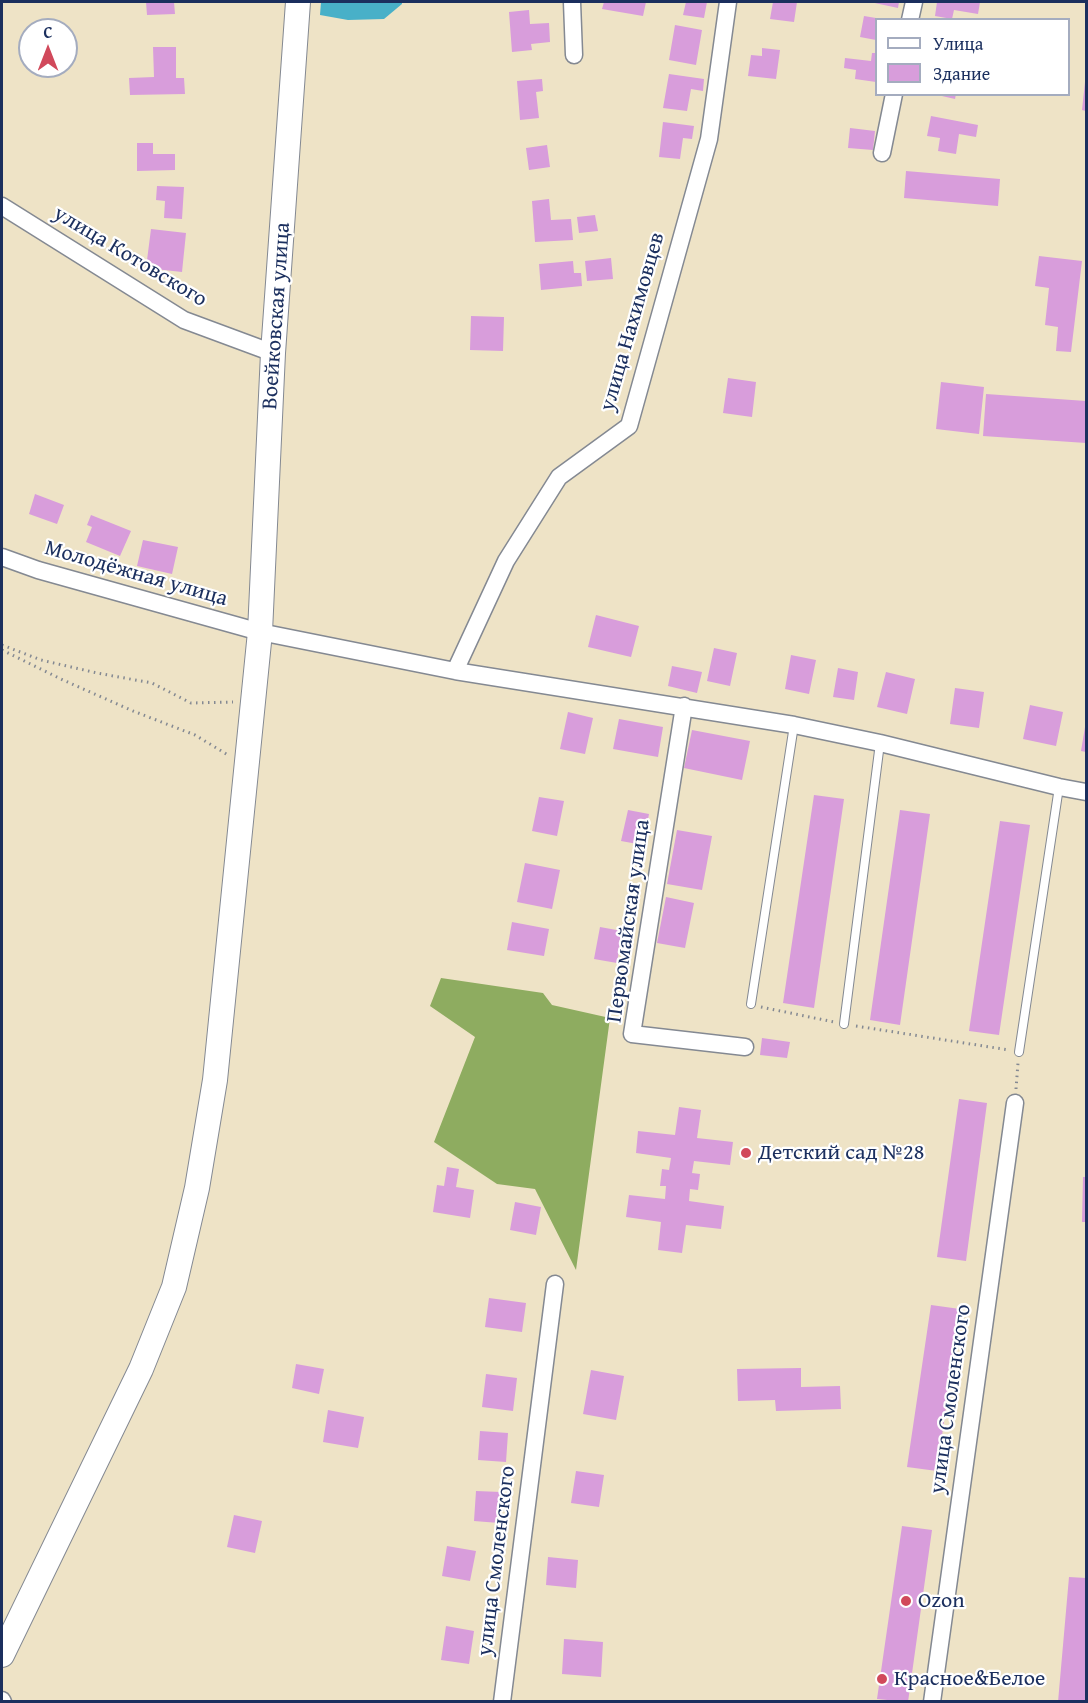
<!DOCTYPE html>
<meta charset="utf-8">
<style>
body{margin:0}
#map{position:relative;width:1088px;height:1703px;overflow:hidden;background:#eee3c6;font-family:"Gentium Book Plus",serif}
canvas{display:block}
.frame{position:absolute;inset:0;border:3px solid #1b2f5e;pointer-events:none}
.legend{position:absolute;left:875px;top:18px;width:195px;height:78px;box-sizing:border-box;background:#fff;border:2px solid #a4acbf;margin:0;padding:8px 10px;list-style:none;font-size:18px;color:#1b2f5e}
.legend li{display:flex;align-items:center;gap:12px;height:30px}
.legend b{width:30px;border:2px solid #a4acbf}
.north{position:absolute;left:18px;top:18px;width:60px;height:60px;box-sizing:border-box;background:#fff;border:2px solid #a4acbf;border-radius:50%;rotate:0deg;font-size:16px;font-weight:700;line-height:24px;text-align:center;color:#1b2f5e}
.north::after{content:'';display:block;margin:auto;width:21px;height:27px;background:#d1495b;clip-path:polygon(50% 0,100% 100%,50% 72%,0 100%)}
</style>
<div id="map">
<canvas width="1088" height="1703"></canvas>
<div class="frame"></div>
<ul class="legend">
<li><b style="height:8px;background:#fff"></b>Улица</li>
<li><b style="height:16px;background:#d89ddb"></b>Здание</li>
</ul>
<div class="north">С</div>
</div>
<script>
const ctx = document.querySelector('canvas').getContext('2d');
ctx.lineJoin = 'round';
function fill(path, color) {
  ctx.fillStyle = color;
  ctx.fill(path, 'evenodd');
}
function poly(rows) {
  const path = new Path2D();
  for (const r of rows) {
    path.moveTo(r[0], r[1]);
    for (let i = 2; i < r.length; i += 2) path.lineTo(r[i], r[i + 1]);
  }
  return path;
}
function stroke(path, color, width, dash) {
  ctx.strokeStyle = color;
  ctx.lineWidth = width;
  ctx.lineCap = dash ? 'butt' : 'round';
  ctx.setLineDash(dash || []);
  ctx.stroke(path);
}
function write(font, color, halo, rows, align = 'center') {
  ctx.font = font + ' "Gentium Book Plus",serif';
  ctx.lineWidth = 4.5;
  ctx.setLineDash([]);
  ctx.textBaseline = 'middle';
  ctx.strokeStyle = halo;
  ctx.fillStyle = color;
  for (const [text, x, y, turn = 0] of rows) {
    ctx.save();
    ctx.translate(x, y);
    ctx.rotate((+turn || 0) * Math.PI / 180);
    ctx.textAlign = isNaN(turn) ? turn : align;
    if (halo) ctx.strokeText(text, 0, 0);
    ctx.fillText(text, 0, 0);
    ctx.restore();
  }
}
fill(poly([
 [441,978,543,993,552,1005,610,1018,576,1270,535,1189,497,1184,434,1142,475,1037,430,1006]
]), '#8eac60');
fill(poly([
 [321,2,402,2,402,4,384,19,348,20,320,15]
]), '#48b0c8');
fill(poly([
 [146,2,174,2,175,14,147,15],
 [604,2,646,2,643,16,602,9],
 [686,2,707,2,704,18,683,15],
 [773,2,797,2,794,22,770,19],
 [870,2,899,2,898,8],
 [937,2,946,3,980,2,978,14,954,10,952,19,935,16],
 [529,10,530,24,549,23,550,42,531,44,532,50,512,52,509,12],
 [864,16,876,18,876,40,860,37],
 [675,25,702,30,696,65,669,60],
 [153,47,176,47,176,78,184,78,185,94,130,95,129,78,154,77],
 [762,48,780,50,776,79,748,76,751,55,762,56],
 [872,53,876,53,876,82,855,79,856,70,844,68,845,58,871,61],
 [669,74,704,79,703,91,691,89,687,111,663,108],
 [542,79,543,91,536,92,539,118,520,120,517,81],
 [1085,82,1086,82,1086,111,1082,110],
 [933,94,956,94,955,99],
 [931,116,978,125,976,137,959,134,956,154,938,151,940,138,927,136],
 [663,122,694,126,692,139,683,138,680,159,659,157],
 [850,128,875,131,873,150,848,148],
 [137,143,153,143,153,154,175,154,175,170,137,171],
 [547,145,550,167,529,170,526,148],
 [906,171,1000,179,998,206,904,198],
 [157,186,184,187,182,219,164,218,165,201,156,200],
 [549,199,551,220,571,219,573,240,535,242,532,201],
 [595,215,598,231,579,233,577,217],
 [151,229,186,233,182,272,146,268],
 [1039,256,1082,261,1071,352,1056,351,1058,327,1045,325,1049,288,1035,286],
 [611,258,613,279,587,281,585,261],
 [573,261,574,273,581,273,582,286,541,290,539,264],
 [471,316,504,317,503,351,470,350],
 [728,378,756,382,752,417,723,413],
 [941,382,984,387,979,434,936,429],
 [986,394,1086,401,1086,443,983,436],
 [35,494,64,505,57,524,29,514],
 [91,515,131,531,120,556,86,542,92,527,87,525],
 [143,540,178,547,172,574,137,566],
 [596,615,639,626,631,657,588,647],
 [714,648,737,653,730,686,707,681],
 [791,655,816,660,809,694,785,689],
 [672,666,702,672,697,693,668,686],
 [838,668,858,672,854,700,833,697],
 [886,672,915,679,907,714,877,707],
 [955,688,984,692,979,728,950,724],
 [1030,705,1063,712,1056,746,1023,739],
 [568,712,593,718,585,754,560,749],
 [619,719,663,727,658,757,613,749],
 [1085,727,1086,727,1086,752,1081,751],
 [692,730,750,741,742,780,684,768],
 [814,795,844,799,814,1008,783,1003],
 [539,797,564,801,557,836,532,831],
 [628,810,649,814,643,845,621,841],
 [900,810,930,814,900,1025,870,1020],
 [1000,821,1030,825,999,1035,969,1031],
 [677,830,712,836,702,890,667,884],
 [525,863,560,870,552,909,517,902],
 [666,897,694,903,685,948,657,943],
 [512,922,549,929,544,956,507,950],
 [600,927,622,931,617,963,594,959],
 [762,1038,790,1042,787,1058,760,1055],
 [959,1099,987,1103,966,1261,937,1257],
 [679,1107,701,1110,697,1138,733,1142,730,1165,694,1161,692,1173,700,1174,698,1190,690,1189,689,1201,724,1206,721,1229,686,1225,682,1253,658,1250,661,1222,626,1217,629,1195,665,1199,666,1186,660,1186,662,1169,669,1170,671,1158,636,1153,638,1131,675,1135],
 [447,1167,459,1169,456,1187,474,1190,470,1218,433,1212,437,1185,444,1186],
 [1083,1177,1086,1177,1086,1222,1082,1222],
 [515,1202,541,1207,536,1235,510,1230],
 [489,1298,526,1303,522,1332,485,1327],
 [931,1305,960,1309,937,1471,907,1467],
 [296,1364,324,1369,319,1394,292,1388],
 [801,1368,801,1387,840,1386,841,1409,776,1411,775,1400,738,1401,737,1369],
 [591,1370,624,1376,616,1420,583,1414],
 [486,1374,517,1378,513,1411,482,1407],
 [328,1410,364,1417,358,1448,323,1442],
 [480,1431,508,1433,506,1462,478,1460],
 [576,1471,604,1475,599,1507,571,1503],
 [476,1491,501,1492,499,1523,474,1521],
 [234,1515,262,1521,255,1553,227,1547],
 [902,1526,932,1530,908,1702,877,1699],
 [447,1546,476,1551,470,1581,442,1576],
 [548,1557,578,1560,576,1588,546,1585],
 [1069,1577,1086,1578,1086,1702,1058,1702],
 [446,1626,474,1631,469,1664,441,1660],
 [564,1639,603,1642,601,1677,562,1674]
]), '#d89ddb');
const lane = poly([
 [751,1004,794,725],
 [844,1024,880,743],
 [1019,1052,1059,787]
]);
const street = poly([
 [572,2,574,55],
 [910,20,914,2],
 [882,153,894,94],
 [2,206,184,320,273,353],
 [2,557,38,570,260,632,455,671,794,725,880,743,1059,787,1086,792],
 [455,671,506,561,559,477,629,426,709,139,728,2],
 [684,706,632,1034,745,1047],
 [2,1700,3,1702],
 [502,1702,555,1284],
 [932,1702,1015,1103]
]);
const secondary = poly([
 [2,1655,141,1369,174,1287,197,1188,215,1080,260,632,273,353,298,2]
]);
stroke(lane, '#848992', 10);
stroke(street, '#848992', 19);
stroke(secondary, '#848992', 26);
stroke(poly([
 [2,645,41,660,97,673,152,683,191,703,233,702],
 [2,650,63,680,133,711,195,735,228,755],
 [761,1007,834,1022],
 [856,1026,1009,1050],
 [1016,1089,1018,1063]
]), '#848992', 3, [1.5, 4.5]);
stroke(lane, '#fff', 8);
stroke(street, '#fff', 16);
stroke(secondary, '#fff', 24);
for (const [x, y, r, color] of [
 [746,1153,6,"#d1495b"],
 [906,1601,6,"#d1495b"],
 [882,1679,6,"#d1495b"]
]) {
  const dot = new Path2D();
  dot.arc(x, y, r, 0, 2 * Math.PI);
  ctx.fillStyle = color;
  ctx.fill(dot);
  stroke(dot, '#fff', 2);
}
write('22px', '#1b2f5e', '#fff', [
 ["улица Котовского",130,257,31],
 ["Воейковская улица",277,316,-86],
 ["улица Нахимовцев",633,322,-74],
 ["Молодёжная улица",136,574,16],
 ["Первомайская улица",629,921,-82],
 ["улица Смоленского",951,1399,-82],
 ["улица Смоленского",497,1561,-83]
]);
write('22px', '#1b2f5e', '#fff', [
 ["Детский сад №28",758,1153],
 ["Ozon",918,1601],
 ["Красное&Белое",894,1679]
], 'left');
</script>
